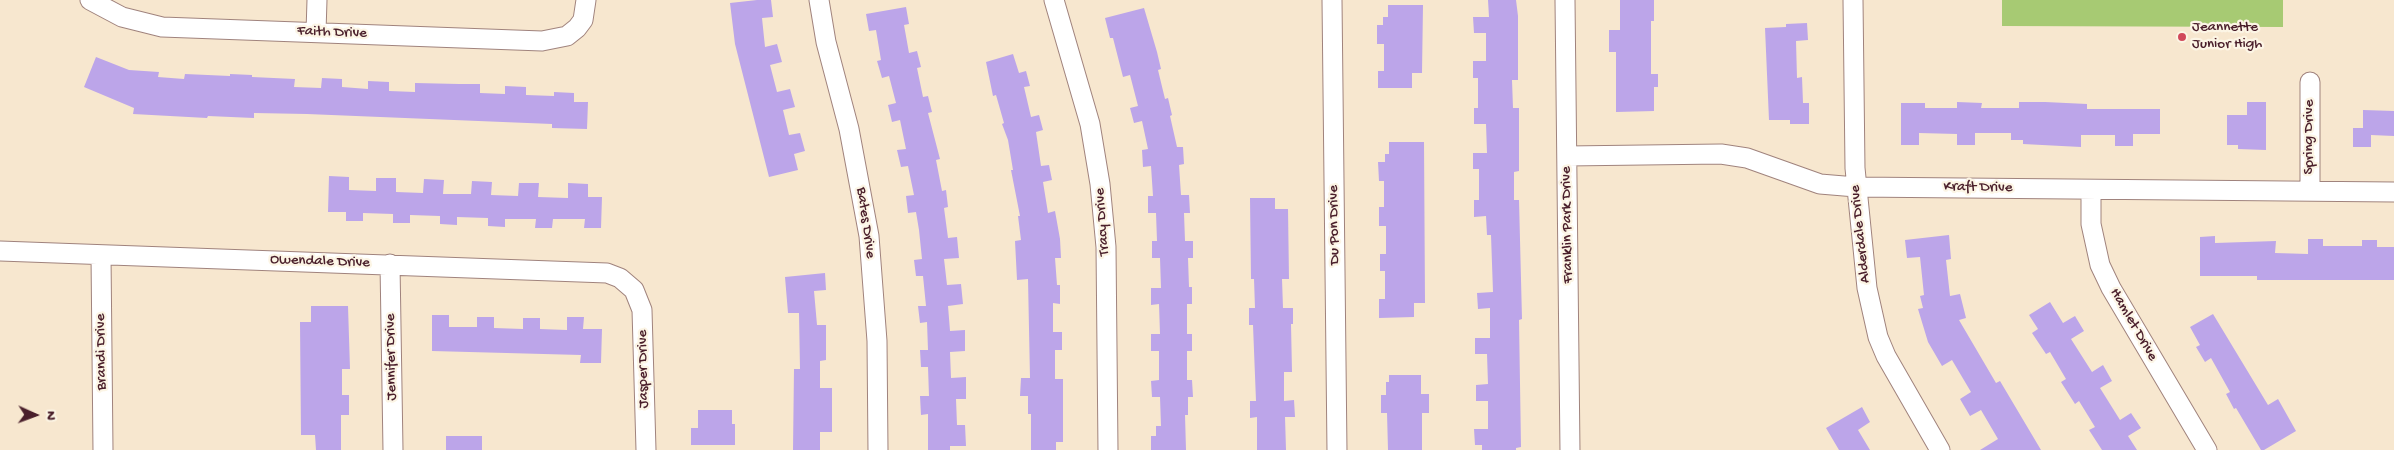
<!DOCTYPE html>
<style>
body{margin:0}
#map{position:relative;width:2394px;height:450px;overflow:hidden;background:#f7e7cf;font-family:"Gochi Hand",sans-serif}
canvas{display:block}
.north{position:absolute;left:10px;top:390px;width:50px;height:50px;-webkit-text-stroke:4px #fcf5e5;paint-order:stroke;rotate:92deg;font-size:14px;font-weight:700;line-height:20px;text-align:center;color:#4a1f2b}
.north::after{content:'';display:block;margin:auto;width:18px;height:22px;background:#4a1f2b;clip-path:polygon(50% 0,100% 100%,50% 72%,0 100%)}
</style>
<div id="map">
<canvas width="2394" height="450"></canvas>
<div class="north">N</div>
</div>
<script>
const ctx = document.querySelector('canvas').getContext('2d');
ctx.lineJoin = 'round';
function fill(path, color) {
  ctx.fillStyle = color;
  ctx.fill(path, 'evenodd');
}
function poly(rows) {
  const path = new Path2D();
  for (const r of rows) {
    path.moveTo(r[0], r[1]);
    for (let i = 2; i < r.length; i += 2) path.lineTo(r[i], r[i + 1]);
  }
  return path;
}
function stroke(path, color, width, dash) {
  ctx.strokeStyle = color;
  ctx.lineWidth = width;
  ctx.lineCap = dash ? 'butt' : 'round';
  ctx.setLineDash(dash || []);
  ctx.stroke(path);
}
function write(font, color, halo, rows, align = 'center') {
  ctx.font = font + ' "Gochi Hand",sans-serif';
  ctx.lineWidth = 4.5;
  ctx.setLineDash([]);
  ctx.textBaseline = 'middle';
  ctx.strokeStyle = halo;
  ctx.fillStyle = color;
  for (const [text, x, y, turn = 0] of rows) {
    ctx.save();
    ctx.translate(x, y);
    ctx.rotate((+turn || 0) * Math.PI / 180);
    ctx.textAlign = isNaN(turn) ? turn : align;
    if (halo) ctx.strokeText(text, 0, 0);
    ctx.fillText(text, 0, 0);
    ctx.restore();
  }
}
fill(poly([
 [2002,0,2283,0,2283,27,2002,26]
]), '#a7ca73');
fill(poly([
 [757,0,771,0,773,17,762,18,765,47,777,44,782,62,770,65,777,92,790,89,795,107,783,110,789,135,800,133,805,151,794,154,798,170,769,177,735,44,730,3],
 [1488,0,1516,0,1518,16,1518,80,1512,80,1513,108,1519,108,1519,171,1514,172,1514,200,1519,200,1522,319,1519,320,1521,447,1516,448,1516,450,1482,450,1482,445,1475,445,1474,429,1488,429,1488,401,1476,401,1476,385,1488,384,1487,354,1475,354,1475,338,1490,338,1490,308,1478,309,1477,293,1493,292,1491,235,1487,235,1486,216,1474,217,1474,200,1479,200,1479,169,1473,169,1473,153,1487,153,1486,124,1474,124,1474,108,1478,108,1478,78,1473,78,1473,61,1486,61,1486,33,1474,33,1473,17,1489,17],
 [1620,0,1654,0,1654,21,1651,21,1651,74,1658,74,1658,87,1654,87,1654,111,1616,112,1616,52,1609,52,1609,30,1620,30],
 [1388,5,1423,5,1422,73,1412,73,1412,88,1378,88,1378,71,1384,71,1384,44,1377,44,1377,25,1383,25,1383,17,1388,17],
 [906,7,909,24,904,25,909,53,917,51,921,67,917,68,923,97,928,96,932,112,928,113,940,159,936,160,942,191,946,190,948,207,944,208,948,238,957,237,959,258,944,259,947,285,961,284,963,304,948,306,950,331,965,330,965,351,950,352,951,378,966,377,966,399,956,399,957,425,965,425,966,446,950,446,950,450,928,450,928,414,921,415,920,396,929,396,928,367,921,367,920,350,928,350,927,322,920,323,918,306,926,306,923,276,916,276,914,260,922,259,919,230,916,212,908,213,906,196,914,195,908,166,901,167,897,150,906,149,900,120,892,122,888,105,896,103,889,76,882,78,877,61,881,60,876,30,869,31,866,14],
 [1144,8,1157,52,1161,69,1158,70,1165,99,1168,98,1172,115,1170,116,1177,147,1183,147,1184,164,1179,165,1181,195,1189,195,1190,213,1184,213,1185,241,1193,241,1193,258,1188,258,1189,287,1192,287,1192,304,1187,304,1187,334,1192,334,1192,351,1187,351,1187,380,1192,380,1193,397,1188,397,1188,415,1185,415,1186,450,1151,450,1151,436,1156,436,1156,426,1161,426,1160,397,1152,397,1151,381,1159,380,1159,351,1151,351,1151,334,1160,334,1159,304,1151,305,1151,288,1161,288,1160,258,1152,258,1152,241,1157,241,1156,213,1148,213,1148,196,1153,196,1151,166,1143,167,1142,150,1148,149,1142,121,1134,123,1130,108,1138,106,1130,75,1123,77,1113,38,1110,38,1105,18],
 [1807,23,1808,40,1796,41,1797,78,1802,77,1803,103,1809,103,1809,124,1790,124,1790,120,1769,120,1765,28,1786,27,1786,24],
 [1013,54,1019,73,1026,71,1030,86,1024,87,1031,117,1039,115,1043,130,1036,132,1041,166,1049,165,1052,180,1043,182,1048,213,1055,211,1060,239,1061,258,1055,258,1057,285,1060,285,1060,304,1053,303,1053,332,1062,332,1062,350,1055,350,1055,379,1063,379,1063,442,1056,442,1056,450,1031,450,1031,414,1028,414,1028,396,1020,396,1021,378,1030,378,1028,279,1017,280,1015,241,1021,240,1018,216,1020,216,1011,170,1013,170,1008,140,1002,124,1004,123,996,95,993,96,986,62],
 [96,57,129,70,159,72,158,77,184,79,185,74,230,76,230,74,252,75,252,77,295,79,294,87,321,88,322,78,342,79,342,87,368,89,368,81,389,82,389,91,415,92,415,83,459,84,480,84,480,93,505,94,505,86,526,87,526,95,554,96,554,92,574,93,574,102,588,102,587,129,552,128,552,124,307,114,254,113,254,118,208,116,207,118,133,114,134,108,84,87],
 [1957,102,1982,103,1981,108,2019,108,2019,102,2045,102,2087,104,2087,109,2160,109,2160,134,2133,134,2133,146,2115,146,2115,135,2081,135,2081,147,2023,144,2023,140,2011,140,2011,133,1975,133,1975,145,1957,145,1957,134,1919,133,1919,145,1901,145,1901,103,1925,103,1925,108,1957,108],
 [2247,102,2266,102,2266,150,2238,149,2238,145,2227,145,2227,115,2247,115],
 [2363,110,2394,111,2394,136,2371,135,2371,147,2353,147,2353,128,2363,128],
 [1389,142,1424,142,1425,303,1414,303,1414,317,1379,318,1379,299,1385,299,1385,271,1380,271,1380,254,1386,254,1386,226,1379,226,1379,207,1384,207,1384,181,1379,181,1378,162,1385,162,1385,154,1389,154],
 [329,176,349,177,349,190,376,191,376,178,396,178,396,192,423,193,424,179,444,180,443,194,471,194,472,181,492,182,491,195,518,196,519,183,539,183,538,197,568,198,568,183,588,184,588,197,602,197,601,228,584,228,585,219,553,219,552,228,535,228,536,219,505,219,505,227,488,226,488,218,457,217,457,225,440,224,440,216,410,215,410,223,393,223,393,214,363,213,363,221,346,221,346,212,328,212],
 [1250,198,1275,198,1275,209,1288,209,1289,279,1282,279,1283,308,1293,308,1293,324,1291,324,1292,372,1284,372,1284,401,1294,400,1295,417,1285,417,1286,450,1257,450,1257,417,1250,418,1250,401,1256,401,1253,325,1249,325,1249,308,1255,308,1254,279,1251,279],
 [1949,235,1951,259,1946,260,1950,296,1960,294,1966,318,1959,320,1996,383,2000,381,2041,450,1980,450,1998,439,1981,410,1970,416,1960,399,1971,392,1952,360,1942,366,1928,342,1918,309,1923,308,1920,296,1924,295,1920,257,1907,258,1905,240],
 [2215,236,2215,243,2276,241,2275,253,2308,254,2308,239,2323,239,2323,246,2362,246,2362,240,2377,240,2377,247,2394,247,2394,280,2257,280,2257,276,2200,276,2200,237],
 [825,273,826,290,814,291,817,325,826,325,826,360,820,361,820,388,832,388,832,432,820,432,820,450,793,450,794,369,800,369,799,313,788,313,785,277],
 [2050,302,2063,323,2075,316,2084,331,2071,339,2092,372,2103,365,2112,381,2100,388,2120,420,2131,413,2141,428,2128,436,2137,450,2102,450,2089,430,2095,427,2079,401,2075,404,2061,382,2066,379,2050,352,2046,354,2032,333,2038,329,2029,315],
 [311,306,348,306,350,369,342,369,342,395,349,395,349,415,341,415,341,450,316,450,315,435,301,435,300,322,311,322],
 [2213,314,2268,405,2278,399,2296,431,2264,450,2261,450,2236,408,2234,409,2226,394,2230,392,2211,358,2205,362,2196,347,2200,345,2190,327],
 [432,315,449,315,449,327,477,327,477,317,494,317,494,328,523,329,523,318,540,318,540,329,567,330,567,317,584,317,583,329,602,329,601,363,580,363,581,355,432,351],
 [1389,375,1421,375,1421,394,1429,394,1429,413,1422,413,1422,450,1388,450,1387,413,1381,413,1381,395,1386,395,1386,382,1389,382],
 [1862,407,1870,422,1858,430,1870,450,1839,450,1826,428],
 [698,410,732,410,732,424,735,424,735,445,691,445,691,428,698,428],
 [446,436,482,436,482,450,446,450]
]), '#bca5e9');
const minor = poly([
 [90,0,122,17,162,27,542,41,567,36,577,28,583,20,586,0],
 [819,0,826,42,849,129,869,236,877,341,878,450],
 [1054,0,1090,124,1100,184,1106,247,1108,450],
 [1332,0,1337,450],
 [1565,0,1570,450],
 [1853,0,1855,168,1867,288,1878,337,1886,356,1940,450],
 [316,32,317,0],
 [2310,82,2310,191],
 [1567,156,1721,154,1747,158,1820,184,1856,187,2394,192],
 [2091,190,2091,224,2100,265,2111,288,2207,450],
 [0,251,607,273,620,278,634,290,642,310,646,450],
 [101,255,103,450],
 [390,264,393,450]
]);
stroke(minor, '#a0837d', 21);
stroke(minor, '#fff', 19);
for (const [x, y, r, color] of [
 [2182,37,5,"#d1495b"]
]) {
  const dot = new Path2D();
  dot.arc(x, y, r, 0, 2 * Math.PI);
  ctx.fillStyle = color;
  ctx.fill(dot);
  stroke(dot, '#fcf5e5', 2);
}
write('15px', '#4a1f2b', '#fcf5e5', [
 ["Jeannette",2192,28],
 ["Junior High",2192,45]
], 'left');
write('15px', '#4a1f2b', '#fcf5e5', [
 ["Faith Drive",332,33,2],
 ["Spring Drive",2310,137,-90],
 ["Kraft Drive",1978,188,1],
 ["Tracy Drive",1103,222,-94],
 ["Bates Drive",865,223,82],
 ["Du Pon Drive",1335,225,-91],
 ["Franklin Park Drive",1568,225,-91],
 ["Alderdale Drive",1861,234,-96],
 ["Owendale Drive",320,262,2],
 ["Hamlet Drive",2133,325,60],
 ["Brandi Drive",102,352,-91],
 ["Jennifer Drive",392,357,-91],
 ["Jasper Drive",644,369,-91]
]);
</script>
